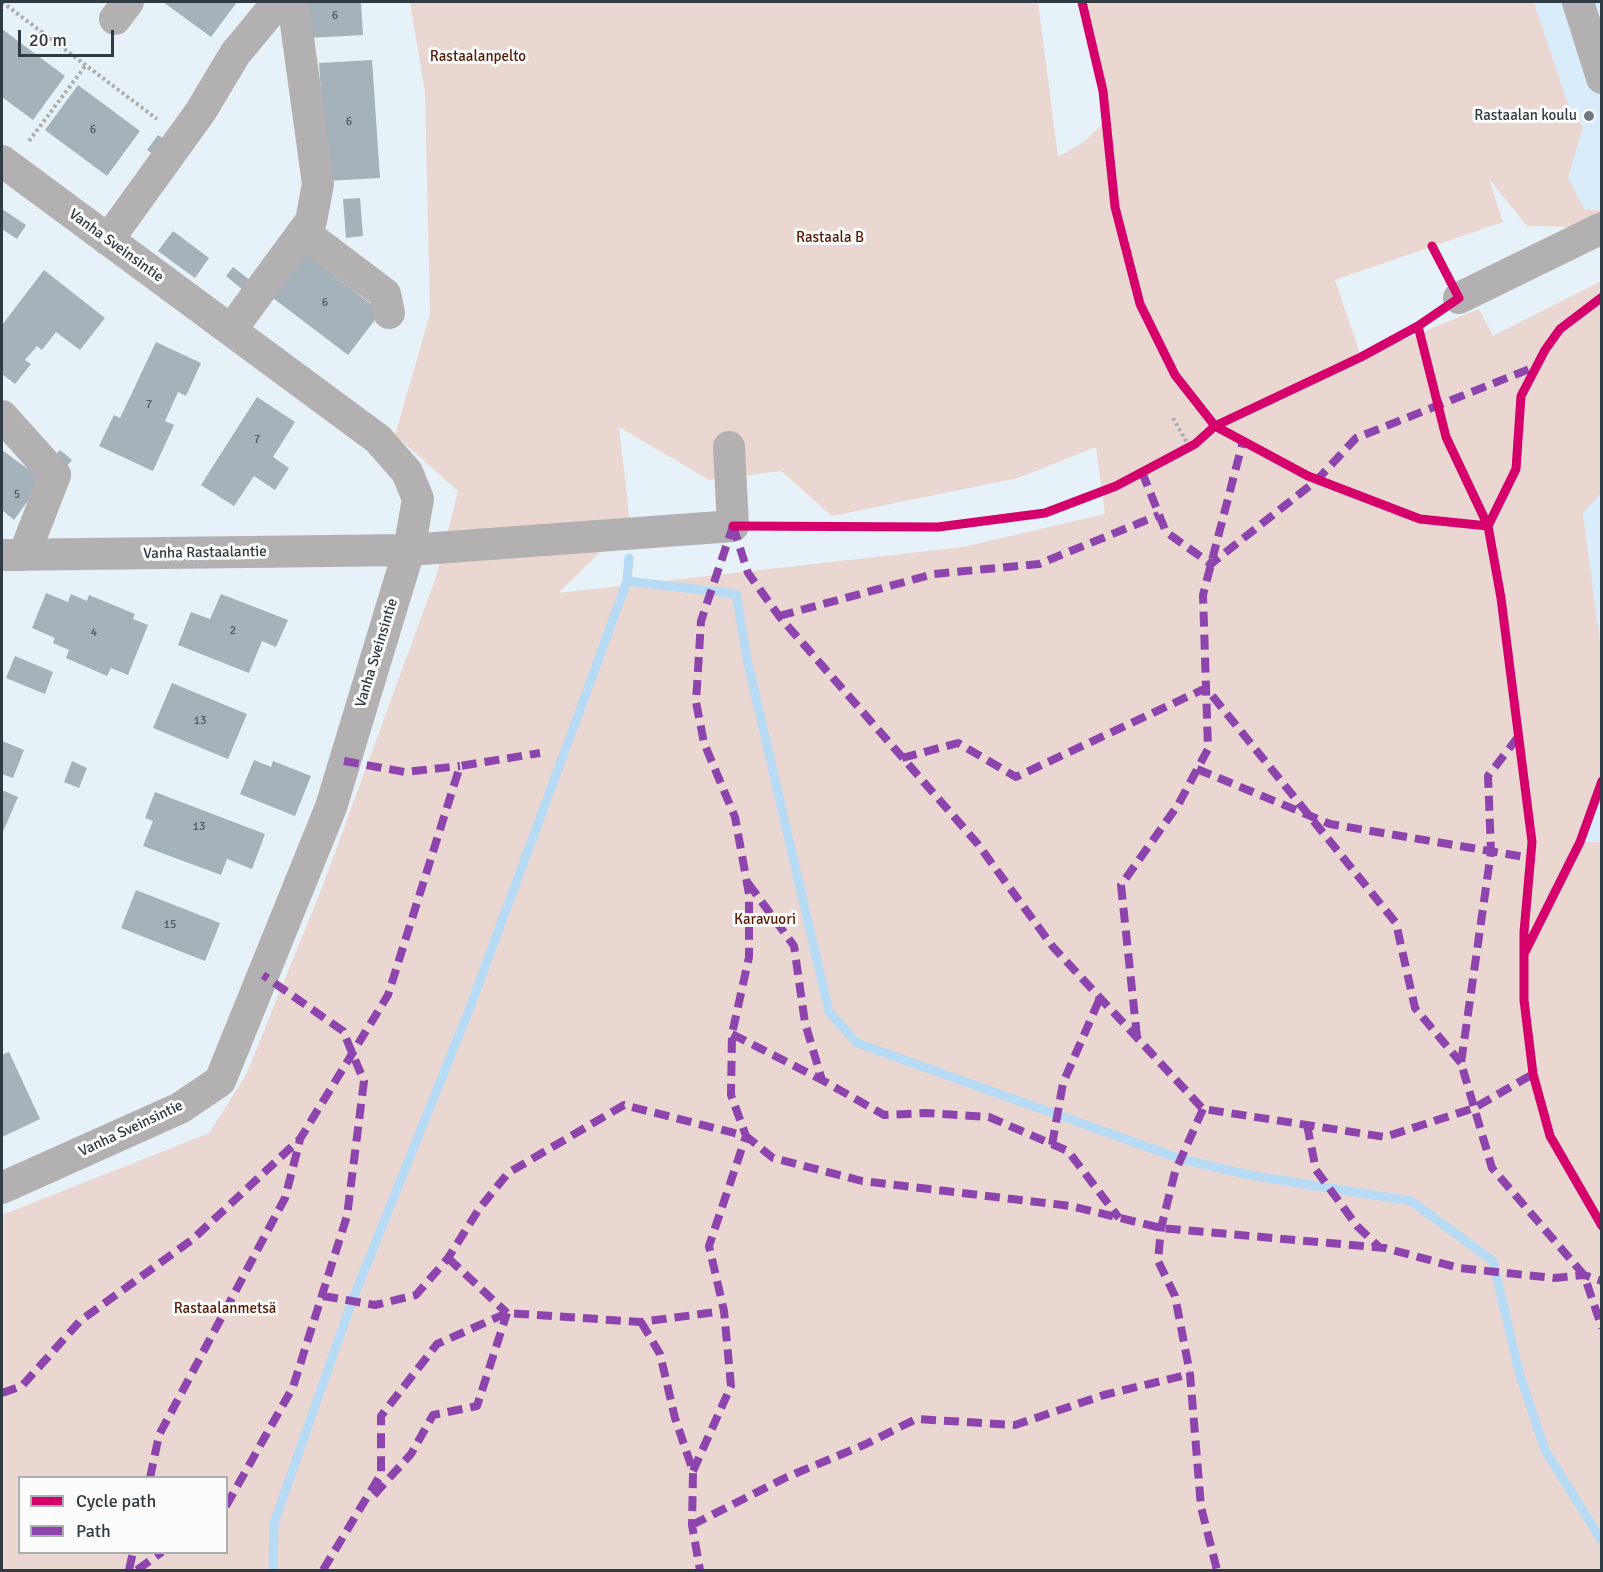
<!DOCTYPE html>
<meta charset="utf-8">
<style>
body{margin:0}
#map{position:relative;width:1603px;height:1572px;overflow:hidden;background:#e7f1f8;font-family:Signika,sans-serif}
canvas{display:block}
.frame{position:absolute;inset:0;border:3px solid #2f3b43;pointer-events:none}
.legend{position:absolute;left:18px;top:1476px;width:210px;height:78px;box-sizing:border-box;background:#fcfcfc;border:2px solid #aaafb2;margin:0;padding:8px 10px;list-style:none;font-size:18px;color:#2f3b43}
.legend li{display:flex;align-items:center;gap:12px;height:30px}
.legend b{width:30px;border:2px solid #aaafb2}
.scale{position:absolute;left:18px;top:30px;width:96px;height:27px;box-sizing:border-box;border:3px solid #2f3b43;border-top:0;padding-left:8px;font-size:18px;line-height:21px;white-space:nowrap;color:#2f3b43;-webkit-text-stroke:4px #fcfcfc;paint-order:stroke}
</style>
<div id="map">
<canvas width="1603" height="1572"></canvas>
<div class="frame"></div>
<ul class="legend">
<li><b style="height:8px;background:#d6006c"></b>Cycle path</li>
<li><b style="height:8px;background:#8e44ad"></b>Path</li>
</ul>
<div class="scale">20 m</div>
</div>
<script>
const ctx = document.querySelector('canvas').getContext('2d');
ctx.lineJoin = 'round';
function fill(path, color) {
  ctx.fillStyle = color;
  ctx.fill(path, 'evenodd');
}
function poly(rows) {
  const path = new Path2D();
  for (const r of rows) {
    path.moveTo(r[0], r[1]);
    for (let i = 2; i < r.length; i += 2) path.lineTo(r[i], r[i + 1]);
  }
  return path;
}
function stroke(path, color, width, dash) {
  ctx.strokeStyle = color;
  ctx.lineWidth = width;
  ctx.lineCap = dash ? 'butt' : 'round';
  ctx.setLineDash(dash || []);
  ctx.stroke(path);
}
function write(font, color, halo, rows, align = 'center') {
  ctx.font = font + ' Signika,sans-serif';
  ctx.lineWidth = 6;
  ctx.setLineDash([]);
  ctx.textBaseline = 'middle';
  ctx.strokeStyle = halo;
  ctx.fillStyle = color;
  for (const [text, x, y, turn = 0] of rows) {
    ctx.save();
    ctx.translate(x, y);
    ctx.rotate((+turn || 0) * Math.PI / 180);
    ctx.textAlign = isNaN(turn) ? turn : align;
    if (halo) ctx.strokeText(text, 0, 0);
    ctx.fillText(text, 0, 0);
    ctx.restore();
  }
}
fill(poly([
 [1534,2,1601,2,1601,210,1585,210,1568,178,1583,127,1568,104],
 [1601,493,1601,649,1583,513],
 [1601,781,1601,842,1580,842]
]), '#d8ecfb');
fill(poly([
 [410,2,1038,2,1058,157,1084,142,1106,120,1103,91,1082,2,1534,2,1568,104,1583,127,1568,178,1585,210,1601,210,1601,212,1577,227,1527,226,1489,179,1503,222,1335,280,1361,357,1479,309,1493,336,1601,281,1601,493,1583,513,1601,649,1602,781,1580,842,1602,842,1601,1570,2,1570,2,1215,209,1133,246,1075,323,885,436,577,458,491,395,435,430,314,425,92],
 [619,427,709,480,781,471,832,516,1018,478,1096,447,1105,514,963,547,558,593,630,523],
 [20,1478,226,1478,226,1552,20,1552]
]), '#ebd7d1');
stroke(poly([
 [627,581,736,594,747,659,829,1012,857,1043,1181,1159,1249,1175,1411,1201,1493,1261,1519,1372,1545,1450,1602,1541],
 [273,1570,274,1523,352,1301,469,1010,584,699,627,581,629,558]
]), '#b7dbf4', 9);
fill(poly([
 [163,2,237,2,211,37],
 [307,2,361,2,363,35,309,38],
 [2,29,65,76,33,120,2,97],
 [372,60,380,178,327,181,319,63],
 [78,85,140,131,107,176,45,130],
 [158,135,167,141,156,156,147,150],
 [360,198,363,236,346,238,343,199],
 [2,209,26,225,17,239,2,229],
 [173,231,209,258,195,278,158,251],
 [303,251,381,312,348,355,269,295],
 [233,267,255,284,248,294,226,276],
 [44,270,105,318,80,350,56,332,42,350,37,346,25,360,31,364,15,384,2,374,2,325],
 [156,342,201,363,186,396,178,392,165,421,174,425,153,471,99,446,114,415,120,418],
 [257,397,295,422,273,457,289,468,275,490,254,476,234,506,201,485],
 [2,450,43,480,14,520,2,510],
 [60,450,72,460,67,466,55,456],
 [46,593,68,602,71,594,87,601,89,595,135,614,133,619,148,625,128,675,111,668,107,676,66,658,69,650,53,643,55,638,32,628],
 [221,594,288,620,276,647,262,641,249,673,178,645,191,612,210,619],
 [15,656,53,672,45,694,6,678],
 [172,683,247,714,228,759,153,728],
 [2,741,24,750,13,778,2,774],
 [254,760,271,767,273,761,311,776,295,816,240,794],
 [72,761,87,768,79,788,64,782],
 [2,790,18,797,2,834],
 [155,792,265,834,252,869,227,859,221,875,143,846,153,821,145,818],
 [136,890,220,923,205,961,121,928],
 [9,1052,40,1119,2,1137,2,1055]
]), '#a5b2ba');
stroke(poly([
 [2,2,157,119],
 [29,141,86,65],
 [1173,418,1189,446]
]), '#adaeaf', 4, [3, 3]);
stroke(poly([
 [1578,2,1602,78],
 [115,19,128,2],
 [2,161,378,439,407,472,418,499,409,550,331,807,220,1081,180,1108,2,1188],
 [303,232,385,294,389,313],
 [108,240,201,111,235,54,278,2],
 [1459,298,1602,228],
 [231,330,311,221,318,184,293,2],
 [2,416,55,475,24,555],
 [2,555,409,550,733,526,729,447]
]), '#b3b0b1', 32);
stroke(poly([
 [1142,472,1166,532,1211,564,1317,480,1356,438,1537,366],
 [733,526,748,573,779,616,977,843,1053,947,1203,1109,1385,1137,1474,1108,1533,1074],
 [779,616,934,574,1039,564,1159,515],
 [1518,737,1488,776,1491,852,1461,1063,1492,1168,1584,1275,1602,1328],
 [902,758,958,743,1016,777,1206,688,1396,923,1415,1008,1461,1063],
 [344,761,405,772,460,766],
 [1197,769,1330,824,1531,858],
 [748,883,794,946,805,1023,822,1080,884,1115,925,1113,989,1117,1068,1151,1119,1218],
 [732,1034,822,1080],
 [1137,1037,1121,885,1178,805,1208,749,1203,595,1243,441],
 [1203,1109,1175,1172,1161,1228,1158,1261,1175,1296,1190,1374,1201,1507,1217,1570],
 [1307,1125,1316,1170,1357,1226,1380,1248],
 [1052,1145,1063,1083,1100,998],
 [448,1258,507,1313],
 [323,1296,375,1305,416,1295,448,1258,479,1209,508,1173,624,1105,746,1136,773,1158,862,1181,1071,1206,1161,1228,1385,1248,1459,1268,1554,1278,1584,1275,1602,1281],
 [641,1322,660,1354,675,1418,693,1471,692,1525,700,1570],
 [2,1393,22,1386,80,1321,193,1239,300,1139,388,995,460,766,540,753],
 [693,1471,731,1386,724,1311,709,1246,746,1136,731,1095,732,1034,749,957,749,894,735,817,704,743,696,702,701,621,733,526],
 [150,1478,159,1435,285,1198,300,1140],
 [374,1495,411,1454,433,1415,477,1406,507,1313],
 [226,1506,293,1387,347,1216,364,1081,343,1031,263,975],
 [692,1525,787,1477,866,1444,916,1419,1015,1425,1104,1395,1190,1374],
 [129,1570,133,1552],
 [137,1570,162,1552],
 [323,1570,381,1474,381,1416,437,1344,507,1313,641,1322,724,1311]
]), '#8e44ad', 8, [15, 8]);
stroke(poly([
 [1082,2,1103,91,1115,207,1140,304,1175,375,1215,426,1308,476,1420,519,1488,526],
 [1418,326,1446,437,1488,526,1501,598,1532,842,1524,932,1524,1000,1533,1074,1550,1136,1602,1226],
 [733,526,938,527,1045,513,1116,486,1195,444,1215,426,1361,357,1418,326,1459,298,1432,246],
 [1488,526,1516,469,1521,396,1545,350,1560,329,1602,297],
 [1525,952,1580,842,1602,781]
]), '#d6006c', 9);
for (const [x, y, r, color] of [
 [1589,116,6,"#6f7b82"]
]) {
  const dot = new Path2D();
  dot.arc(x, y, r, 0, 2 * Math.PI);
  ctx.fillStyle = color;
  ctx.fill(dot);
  stroke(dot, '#fcfcfc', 2);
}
write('12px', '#4c5961', null, [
 ["6",335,16],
 ["6",349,122],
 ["6",93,130],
 ["6",325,303],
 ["7",149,405],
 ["7",257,440],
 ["5",17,495],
 ["2",233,631],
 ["4",94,633],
 ["13",200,721],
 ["13",199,827],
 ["15",170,925]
]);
write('15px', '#561a00', '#fcfcfc', [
 ["Rastaalanpelto",478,57],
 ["Rastaala B",830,238],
 ["Karavuori",765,920],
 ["Rastaalanmetsä",225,1309]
]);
write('15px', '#2f3b43', '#fcfcfc', [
 ["Rastaalan koulu",1577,116]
], 'right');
write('15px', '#2f3b43', '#fcfcfc', [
 ["Vanha Sveinsintie",116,246,36],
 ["Vanha Rastaalantie",205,553,-1],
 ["Vanha Sveinsintie",377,653,-73],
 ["Vanha Sveinsintie",131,1129,-25]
]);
</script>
